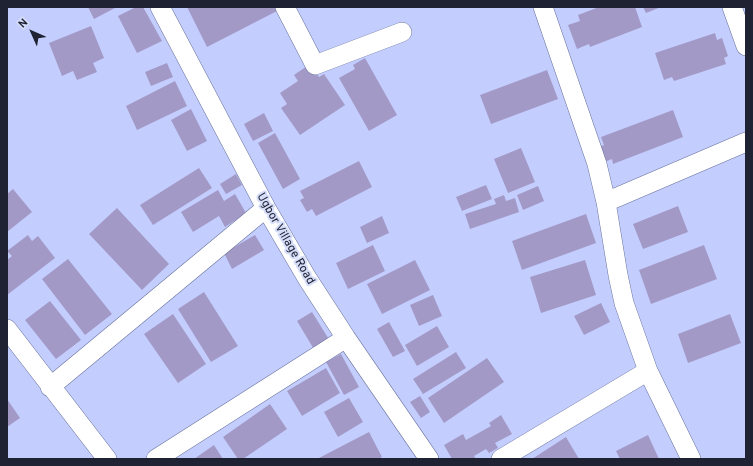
<!DOCTYPE html>
<style>
body{margin:0}
#map{position:relative;width:753px;height:466px;overflow:hidden;background:#c3cefe;font-family:Overpass,sans-serif}
canvas{display:block}
.frame{position:absolute;inset:0;border:8px solid #1e2233;pointer-events:none}
.north{position:absolute;left:12px;top:12px;width:40px;height:40px;-webkit-text-stroke:3px #d5ddf9;paint-order:stroke;rotate:315deg;font-size:11px;font-weight:700;line-height:16px;text-align:center;color:#1e2233}
.north::after{content:'';display:block;margin:auto;width:14px;height:18px;background:#1e2233;clip-path:polygon(50% 0,100% 100%,50% 72%,0 100%)}
</style>
<div id="map">
<canvas width="753" height="466"></canvas>
<div class="frame"></div>
<div class="north">N</div>
</div>
<script>
const ctx = document.querySelector('canvas').getContext('2d');
ctx.lineJoin = 'round';
function fill(path, color) {
  ctx.fillStyle = color;
  ctx.fill(path, 'evenodd');
}
function poly(rows) {
  const path = new Path2D();
  for (const r of rows) {
    path.moveTo(r[0], r[1]);
    for (let i = 2; i < r.length; i += 2) path.lineTo(r[i], r[i + 1]);
  }
  return path;
}
function stroke(path, color, width, dash) {
  ctx.strokeStyle = color;
  ctx.lineWidth = width;
  ctx.lineCap = dash ? 'butt' : 'round';
  ctx.setLineDash(dash || []);
  ctx.stroke(path);
}
function write(font, color, halo, rows, align = 'center') {
  ctx.font = font + ' Overpass,sans-serif';
  ctx.lineWidth = 4;
  ctx.setLineDash([]);
  ctx.textBaseline = 'middle';
  ctx.strokeStyle = halo;
  ctx.fillStyle = color;
  for (const [text, x, y, turn = 0] of rows) {
    ctx.save();
    ctx.translate(x, y);
    ctx.rotate((+turn || 0) * Math.PI / 180);
    ctx.textAlign = isNaN(turn) ? turn : align;
    if (halo) ctx.strokeText(text, 0, 0);
    ctx.fillText(text, 0, 0);
    ctx.restore();
  }
}
fill(poly([
 [88,7,114,7,115,8,94,19],
 [136,7,143,7,162,41,137,53,118,16],
 [187,7,278,7,279,10,207,47],
 [599,7,635,7,642,27,590,47,589,44,577,49,568,25,580,21,578,15],
 [643,7,661,7,646,13],
 [91,26,104,58,93,63,97,72,77,80,73,71,62,76,49,43],
 [715,33,717,40,722,38,728,56,724,58,726,64,674,81,672,77,664,80,655,53],
 [365,58,397,115,369,131,339,78,355,69,353,65],
 [167,63,173,77,151,86,145,72],
 [310,64,319,77,324,74,345,105,300,135,281,108,287,104,280,93,298,81,294,75],
 [547,70,558,99,491,124,480,95],
 [175,81,187,106,137,130,126,106],
 [191,109,207,141,187,151,171,120],
 [673,110,683,137,613,164,612,159,604,162,598,147,604,145,601,137],
 [264,113,273,131,253,141,244,124],
 [275,133,300,179,283,189,258,143],
 [521,148,535,182,508,193,494,159],
 [359,161,372,187,316,216,312,209,307,212,300,200,304,198,300,191],
 [199,168,212,188,153,225,140,205],
 [236,174,242,185,226,194,220,184],
 [486,185,492,199,462,211,456,197],
 [538,186,544,201,523,210,517,195],
 [13,189,32,212,7,232,7,194],
 [218,190,224,201,235,194,246,213,225,227,219,216,193,232,181,212],
 [504,195,506,201,515,198,519,212,470,229,465,214,496,204,494,199],
 [678,206,688,232,643,249,633,224],
 [117,208,169,264,142,290,89,234],
 [586,214,596,243,522,270,512,241],
 [382,216,389,233,367,243,360,227],
 [28,235,32,241,38,236,55,258,7,295,7,260,12,256,7,251],
 [255,235,264,250,232,269,224,253],
 [373,245,385,271,348,289,336,263],
 [704,245,717,279,651,304,639,270],
 [68,259,112,314,85,335,42,279],
 [415,260,430,290,382,314,367,284],
 [585,260,596,295,541,313,530,277],
 [204,292,238,346,211,362,178,309],
 [433,295,442,316,419,326,410,305],
 [50,301,81,340,56,359,25,320],
 [601,303,610,322,584,335,574,316],
 [312,312,330,341,315,351,297,321],
 [173,314,206,364,178,383,144,334],
 [730,314,741,343,688,363,678,334],
 [389,322,405,351,393,357,377,329],
 [437,326,449,347,417,366,405,345],
 [456,352,466,368,423,394,413,379],
 [341,354,359,387,344,395,326,362],
 [487,358,504,382,444,423,428,398],
 [326,368,340,393,302,416,287,391],
 [420,396,430,412,421,418,410,402],
 [349,398,363,422,338,437,324,412],
 [7,399,20,418,7,427],
 [270,404,287,429,243,459,238,459,223,437],
 [501,415,512,434,495,443,498,448,489,453,486,449,474,456,476,459,452,459,444,445,463,434,466,440,491,426,489,423],
 [369,432,382,457,378,459,317,459],
 [648,435,659,459,620,459,616,451],
 [566,437,579,459,532,459],
 [214,445,223,459,194,459]
]), '#a399c7');
const minor = poly([
 [160,7,266,208,307,278,346,338,429,459],
 [285,7,315,65,402,32],
 [543,7,597,164,606,202,618,275,624,303,648,371,691,459],
 [732,7,746,46],
 [606,202,746,142],
 [7,329,107,459],
 [50,387,266,208],
 [156,459,346,338],
 [501,459,648,371]
]);
stroke(minor, '#67719c', 20);
stroke(minor, '#fff', 19);
write('12px', '#1e2233', '#d5ddf9', [
 ["Ugbor Village Road",285,239,60]
]);
</script>
